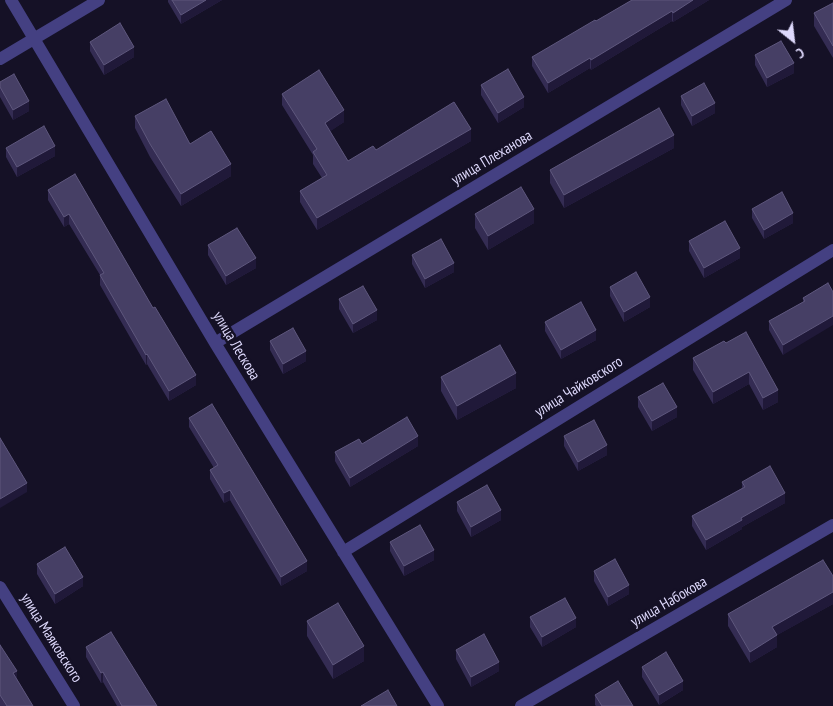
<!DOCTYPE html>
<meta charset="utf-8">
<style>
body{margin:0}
#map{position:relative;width:833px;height:706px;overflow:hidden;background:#151126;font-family:"PT Sans Narrow",sans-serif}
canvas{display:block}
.north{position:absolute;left:768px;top:15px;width:50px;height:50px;-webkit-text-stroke:4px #151126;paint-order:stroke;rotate:151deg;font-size:14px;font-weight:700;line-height:20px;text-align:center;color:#ded9fc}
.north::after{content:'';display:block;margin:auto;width:18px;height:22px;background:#ded9fc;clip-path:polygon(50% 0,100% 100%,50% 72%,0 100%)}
</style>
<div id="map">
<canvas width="833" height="706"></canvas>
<div class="north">С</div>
</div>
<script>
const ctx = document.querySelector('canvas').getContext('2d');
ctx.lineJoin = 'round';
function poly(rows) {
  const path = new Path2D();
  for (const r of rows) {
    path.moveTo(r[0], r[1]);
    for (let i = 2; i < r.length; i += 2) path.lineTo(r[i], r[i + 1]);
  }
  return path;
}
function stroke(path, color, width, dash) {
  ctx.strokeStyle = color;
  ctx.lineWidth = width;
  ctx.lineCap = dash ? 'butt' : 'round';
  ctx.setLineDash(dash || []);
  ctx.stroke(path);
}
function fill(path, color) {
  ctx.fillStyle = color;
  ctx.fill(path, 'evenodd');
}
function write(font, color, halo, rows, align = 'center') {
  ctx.font = font + ' "PT Sans Narrow",sans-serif';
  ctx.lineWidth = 5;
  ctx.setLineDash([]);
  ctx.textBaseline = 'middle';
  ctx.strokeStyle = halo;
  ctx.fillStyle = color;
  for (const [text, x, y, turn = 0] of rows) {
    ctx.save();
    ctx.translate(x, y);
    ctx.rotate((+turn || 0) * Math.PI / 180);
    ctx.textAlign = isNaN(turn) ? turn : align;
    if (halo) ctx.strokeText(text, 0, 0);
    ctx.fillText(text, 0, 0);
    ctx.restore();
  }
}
stroke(poly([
 [11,0,215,343,438,706],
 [0,59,99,0],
 [215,343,786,0],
 [343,552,833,250],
 [0,587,74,706],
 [521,706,833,525]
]), '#444082', 12);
fill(poly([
 [168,0,222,0,181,24,168,2],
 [632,0,709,0,673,22,672,21,591,70,590,68,548,93,532,66,532,57,596,21],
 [833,3,833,58,814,26,814,13],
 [90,42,134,57,104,75,90,51],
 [755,55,794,73,767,87,755,65],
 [0,82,29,111,13,120,0,97],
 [481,85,524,107,498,123,481,95],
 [282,94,344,122,330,131,348,161,376,150,471,141,317,230,300,202,300,191,322,178,313,164,313,155,282,105],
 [681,96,715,113,692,126,681,105],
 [135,116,190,144,231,176,181,206,150,157,135,128],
 [6,148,55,156,17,177,6,157],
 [674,148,564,208,550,183,550,170],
 [75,174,196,385,169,401,147,364,146,365,100,285,100,275,69,224,64,227,48,200,48,190],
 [752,209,793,223,764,239,752,218],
 [475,214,534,223,488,250,475,228],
 [689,241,740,258,704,278,689,251],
 [208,245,256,268,226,285,208,255],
 [412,255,454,272,425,288,412,264],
 [828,283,783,355,769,330,769,321,803,302,803,298],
 [610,287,650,307,624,322,610,296],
 [339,299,377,320,353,333,339,309],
 [545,322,596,340,561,359,545,331],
 [270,341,306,361,283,374,270,350],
 [726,343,778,402,763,410,749,384,713,404,693,370,693,358],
 [441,377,516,388,457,420,441,391],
 [638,397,677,417,652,431,638,407],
 [189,418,307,571,281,586,230,500,224,503,210,479,210,470,214,468,189,427],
 [564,436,607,455,578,471,564,446],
 [418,446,350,487,335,461,335,452],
 [742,482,785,503,742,527,742,529,706,550,692,526,692,516,742,488],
 [457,502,501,520,471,537,457,511],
 [390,542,434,560,404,576,390,551],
 [37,564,83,586,55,604,37,574],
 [594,571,629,594,608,606,594,581],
 [833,576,833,604,777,635,777,647,750,663,728,626,728,614],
 [530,617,576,627,542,647,530,627],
 [307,621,364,661,333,679,307,636],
 [0,645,17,679,33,706,0,706],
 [86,647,157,706,117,706,103,682,101,683,86,657],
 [456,650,499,671,471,687,456,659],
 [642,667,683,690,659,705,642,677],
 [595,695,633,706,596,706,595,705]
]), '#342c53');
fill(poly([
 [206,0,222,0,181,24,181,15],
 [693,0,709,0,673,22,673,13],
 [672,11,672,21,591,70,591,60],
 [134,47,134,57,104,75,104,65],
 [590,58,590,68,548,93,548,83],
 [794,63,794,73,767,87,767,78],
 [524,97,524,107,498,123,498,113],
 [29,101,29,111,13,120,13,110],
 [715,103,715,113,692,126,692,116],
 [344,110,344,122,325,135,325,123],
 [471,129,471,141,317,230,317,218],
 [674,135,674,148,564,208,564,195],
 [55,146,55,156,17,177,17,167],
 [231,164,231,176,181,206,181,194],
 [534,209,534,223,488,250,488,236],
 [793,213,793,223,764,239,764,230],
 [69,214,69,224,64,227,64,217],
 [740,248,740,258,704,278,704,268],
 [256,258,256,268,226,285,226,276],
 [454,263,454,272,425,288,425,279],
 [650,297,650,307,624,322,624,312],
 [377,310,377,320,353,333,353,324],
 [833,316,833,325,783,355,783,345],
 [596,330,596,340,561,359,561,350],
 [306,351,306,361,283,374,283,364],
 [147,354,147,364,146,365,146,355],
 [749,372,749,384,713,404,713,392],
 [516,373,516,388,457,420,457,406],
 [196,375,196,385,169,401,169,391],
 [778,390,778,402,763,410,763,398],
 [677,407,677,417,652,431,652,421],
 [418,436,418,446,350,487,350,478],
 [607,445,607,455,578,471,578,462],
 [27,483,27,492,0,508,0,499],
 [230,490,230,500,224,503,224,493],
 [785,493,785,503,742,527,742,529,706,550,706,540,741,518],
 [501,510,501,520,471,537,471,527],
 [434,550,434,560,404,576,404,566],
 [307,561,307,571,281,586,281,577],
 [83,577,83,586,55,604,55,594],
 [629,585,629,594,608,606,608,597],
 [833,592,833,604,772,638,772,627],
 [576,618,576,627,542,647,542,637],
 [777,635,777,647,750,663,750,652],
 [364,646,364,661,333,679,333,665],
 [499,662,499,671,471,687,471,677],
 [17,671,17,682,13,673],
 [103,672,103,682,101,683,101,673],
 [683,681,683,690,659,705,659,695]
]), '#201939');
const building = poly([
 [172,0,206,0,181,15,172,0],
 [632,0,693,0,673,13,672,11,591,60,590,58,548,83,532,57,595,20,596,21,632,0],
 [833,3,833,46,814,13,833,3],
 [120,23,134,47,104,65,90,42,120,23],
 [781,41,794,63,767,78,755,55,781,41],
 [508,69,524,97,498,113,481,85,508,69],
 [319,70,344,110,325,123,348,161,373,146,376,150,454,102,471,129,317,218,300,191,327,175,313,152,317,149,282,94,319,70],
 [14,74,29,101,13,110,0,87,0,82,14,74],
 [704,83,715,103,692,116,681,96,704,83],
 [166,99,190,144,211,131,231,164,181,194,150,144,135,116,166,99],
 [659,108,674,135,564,195,550,170,659,108],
 [44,126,55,146,17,167,6,148,44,126],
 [75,174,153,308,155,307,196,375,169,391,147,354,146,355,100,275,104,273,69,214,64,217,48,190,75,174],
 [521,187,534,209,488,236,475,214,521,187],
 [782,192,793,213,764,230,752,209,782,192],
 [725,221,740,248,704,268,689,241,725,221],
 [237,228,256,258,226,276,208,245,237,228],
 [441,239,454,263,425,279,412,255,441,239],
 [636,272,650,297,624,312,610,287,636,272],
 [828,283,833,292,833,316,783,345,769,321,805,301,803,298,828,283],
 [363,286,377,310,353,324,339,299,363,286],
 [581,302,596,330,561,350,545,322,581,302],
 [293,328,306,351,283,364,270,341,293,328],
 [746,332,778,390,763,398,749,372,713,392,693,358,724,341,726,343,746,332],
 [500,345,516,373,457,406,441,377,500,345],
 [663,383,677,407,652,421,638,397,663,383],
 [212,404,307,561,281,577,230,490,224,493,210,470,218,465,189,418,212,404],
 [407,417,418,436,350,478,335,452,359,439,362,444,407,417],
 [594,420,607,445,578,462,564,436,594,420],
 [0,438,27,483,0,499,0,438],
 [770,466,785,493,741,518,742,520,706,540,692,516,745,487,742,482,770,466],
 [487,485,501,510,471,527,457,502,487,485],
 [420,525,434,550,404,566,390,542,420,525],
 [65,547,83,577,55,594,37,564,65,547],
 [615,559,629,585,608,597,594,571,615,559],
 [823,560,833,576,833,592,772,627,777,635,750,652,728,614,823,560],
 [565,598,576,618,542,637,530,617,565,598],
 [338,603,364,646,333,665,307,621,338,603],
 [111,632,157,706,122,706,103,672,101,673,86,647,111,632],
 [484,634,499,662,471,677,456,650,484,634],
 [0,645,17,671,13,673,33,706,7,706,0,695,0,645],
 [666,652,683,681,659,695,642,667,666,652],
 [618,681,633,706,602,706,595,695,618,681],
 [388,690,397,706,361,706,388,690]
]);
fill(building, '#463f65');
stroke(building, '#5e577d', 1);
write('15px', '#ded9fc', '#151126', [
 ["улица Плеханова",492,158,-31],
 ["улица Лескова",236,346,59],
 ["улица Чайковского",579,387,-32],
 ["улица Набокова",669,602,-30],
 ["улица Маяковского",51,638,58]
]);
</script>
